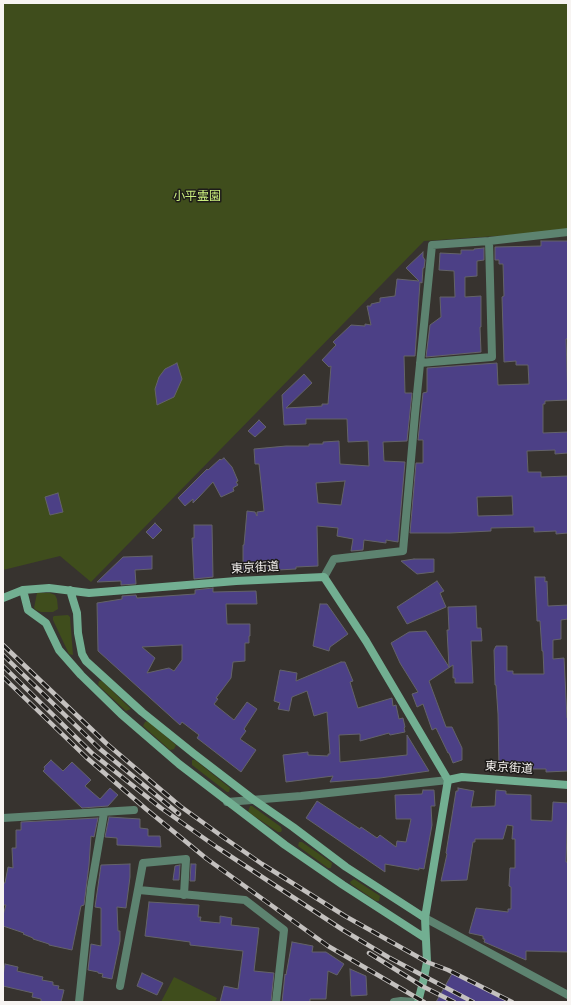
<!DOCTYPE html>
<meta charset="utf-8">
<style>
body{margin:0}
#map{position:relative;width:571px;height:1005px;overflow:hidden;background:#37332f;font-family:"IBM Plex Sans",sans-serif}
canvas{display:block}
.frame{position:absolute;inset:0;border:4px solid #f7f4f2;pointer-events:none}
</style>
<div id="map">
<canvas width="571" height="1005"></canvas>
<div class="frame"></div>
</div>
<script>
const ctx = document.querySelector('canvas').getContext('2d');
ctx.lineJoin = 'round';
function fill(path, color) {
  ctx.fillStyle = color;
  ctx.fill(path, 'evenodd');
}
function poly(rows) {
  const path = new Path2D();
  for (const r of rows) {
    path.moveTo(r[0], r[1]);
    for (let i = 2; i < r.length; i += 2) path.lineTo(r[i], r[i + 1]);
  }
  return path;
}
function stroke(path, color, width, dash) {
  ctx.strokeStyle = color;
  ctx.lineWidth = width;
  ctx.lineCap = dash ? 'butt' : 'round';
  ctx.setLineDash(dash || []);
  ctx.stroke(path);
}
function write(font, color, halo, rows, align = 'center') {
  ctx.font = font + ' "IBM Plex Sans","Noto Sans JP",sans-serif';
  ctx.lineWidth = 3;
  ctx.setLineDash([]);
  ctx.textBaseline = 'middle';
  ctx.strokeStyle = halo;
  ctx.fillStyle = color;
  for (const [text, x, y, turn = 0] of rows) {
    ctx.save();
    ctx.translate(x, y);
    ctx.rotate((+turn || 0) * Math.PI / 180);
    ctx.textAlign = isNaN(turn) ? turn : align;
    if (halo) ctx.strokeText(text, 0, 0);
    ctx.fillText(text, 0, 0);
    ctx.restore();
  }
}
fill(poly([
 [3,3,568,3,568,231,424,241,91,582,60,556,3,570],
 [37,593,50,593,55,595,57,599,58,609,53,612,41,612,36,610,34,608],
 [68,615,70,617,73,655,69,654,53,620,53,617,54,616],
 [99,681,102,681,131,709,126,711,98,685],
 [148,721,176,745,174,749,170,750,143,726,145,722],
 [192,760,195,760,230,788,229,792,227,792,192,765],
 [250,806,252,806,281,827,282,830,281,832,278,832,248,812],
 [299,842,302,842,332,863,331,868,328,868,298,846],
 [354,879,380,896,379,901,376,901,351,884,350,882],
 [174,977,217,998,215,1002,161,1002]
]), '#3f4d1c');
const building = poly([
 [541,241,568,241,568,339,566,339,568,400,545,401,545,404,543,404,543,433,568,432,568,453,555,454,555,450,527,451,528,472,541,472,541,477,568,476,568,533,556,534,556,531,534,532,534,527,491,528,491,531,450,533,410,533,416,463,423,463,423,440,418,440,423,393,427,392,427,368,497,363,498,385,529,384,528,365,516,365,516,361,504,362,502,297,504,296,503,264,499,264,499,260,495,260,495,247,541,246,541,241],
 [512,496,513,515,478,516,477,497,512,496],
 [484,248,484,260,477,261,477,276,465,277,465,297,481,296,481,327,480,327,481,352,426,357,430,325,441,317,440,297,455,297,454,271,439,270,440,253,461,254,461,250,474,250,474,249,484,248],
 [423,252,423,257,425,260,424,268,423,268,422,283,420,282,415,356,404,356,405,393,412,393,407,441,383,442,384,461,405,462,398,542,386,540,386,543,364,540,363,550,351,551,353,539,337,536,338,528,317,526,318,566,296,567,296,569,243,572,243,545,244,545,247,511,255,512,257,516,257,512,264,511,259,464,255,464,254,449,286,446,309,446,309,444,323,444,323,442,339,441,340,464,369,466,368,441,348,442,347,419,306,419,306,424,284,425,282,395,304,374,312,383,286,408,322,406,322,404,328,404,331,366,329,367,322,360,336,345,333,342,351,325,365,326,365,324,371,325,367,306,371,306,371,304,380,302,380,298,395,296,397,279,419,281,406,268,423,252],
 [345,481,341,505,318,503,316,483,345,481],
 [177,363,182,379,174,397,157,405,155,389,159,377,165,369,177,363],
 [259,420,266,427,255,437,248,431,259,420],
 [224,458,232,467,238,481,236,482,238,485,233,488,234,491,221,497,213,482,199,497,193,503,193,499,185,506,178,498,207,469,208,470,220,459,221,460,224,458],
 [58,493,63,512,50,515,45,497,58,493],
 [155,523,162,530,153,539,146,532,155,523],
 [194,525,212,525,213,577,194,579,192,538,194,538,194,525],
 [152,556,152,569,135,570,136,584,121,585,121,581,97,582,123,557,152,556],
 [414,559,434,559,434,572,417,574,401,561,414,559],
 [535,577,545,577,545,582,547,581,548,606,568,605,568,619,561,620,561,639,553,640,553,659,564,658,567,718,568,718,568,771,546,772,546,769,530,769,530,765,499,767,498,714,496,685,495,685,494,650,496,646,507,646,507,671,513,671,513,674,544,674,543,651,542,651,540,621,537,621,535,577],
 [437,581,444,591,440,593,446,607,407,624,397,607,437,581],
 [213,588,213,592,256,591,257,604,226,604,227,624,250,624,250,636,249,636,249,643,245,643,245,661,233,662,231,678,216,698,218,699,214,704,234,720,247,702,257,709,244,729,246,731,240,739,256,750,241,772,197,738,199,735,182,722,180,725,98,651,97,603,122,599,122,596,136,595,137,598,195,594,195,590,213,588],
 [182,645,182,660,174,671,169,668,147,673,155,658,142,647,182,645],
 [320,604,327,604,348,634,330,647,329,651,313,646,320,604],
 [476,606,477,628,481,628,482,641,471,641,473,683,455,683,455,678,453,678,453,665,429,681,446,727,452,727,462,748,462,760,453,763,449,753,448,753,436,728,432,730,423,704,417,707,412,694,418,692,400,663,391,643,409,632,426,631,449,667,447,630,449,630,448,607,476,606],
 [341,662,345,662,353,681,350,682,358,708,392,698,393,706,396,705,399,719,403,718,405,727,404,728,405,732,390,735,389,733,360,741,360,734,339,735,340,762,407,755,407,735,429,771,380,778,330,782,333,776,286,782,283,755,308,752,308,755,328,756,328,754,330,754,327,712,314,716,307,691,292,697,289,711,278,709,280,703,274,701,280,670,297,673,296,681,341,662],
 [51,760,63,771,72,762,91,780,85,786,100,799,110,788,118,795,108,806,82,808,43,771,45,769,44,767,51,760],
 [458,788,474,791,471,807,495,806,496,790,506,791,506,794,531,795,531,820,552,821,553,802,568,803,566,862,568,862,568,952,526,951,526,960,484,942,485,939,483,939,483,936,469,933,476,908,508,912,508,909,511,909,511,887,509,886,510,868,515,868,515,839,512,839,513,826,507,825,503,839,475,839,475,842,473,842,467,880,441,881,447,854,446,853,456,791,458,791,458,788],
 [423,790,434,790,435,806,431,806,432,825,424,869,419,868,419,870,385,864,385,872,306,818,317,801,360,829,361,827,377,838,380,835,396,847,397,841,406,842,411,819,396,819,395,795,422,794,423,790],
 [109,817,140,819,140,828,148,829,148,836,160,836,161,847,117,845,117,838,105,837,109,817],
 [98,818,94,837,91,836,89,865,84,905,81,906,72,950,49,945,49,944,33,939,33,938,23,934,24,933,3,926,3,915,6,905,3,905,3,883,5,883,8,867,13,868,12,848,16,848,16,830,21,830,21,822,98,818],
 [130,864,130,877,126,908,117,907,118,931,120,931,120,941,112,979,102,977,103,974,98,973,98,972,88,970,91,944,101,946,101,908,95,907,101,865,130,864],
 [191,864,196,864,195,881,190,881,191,864],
 [180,865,179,880,173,880,175,866,180,865],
 [149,902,199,905,198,917,201,917,200,921,220,923,220,916,232,918,231,925,259,928,254,971,274,973,271,1002,220,1002,224,986,238,989,243,951,190,945,190,942,145,936,149,902],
 [292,942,313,946,312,952,326,952,344,964,337,975,328,971,326,999,310,999,310,1002,282,1002,285,974,286,975,292,942],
 [5,964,18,967,17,971,43,977,42,980,53,982,53,985,59,986,58,989,64,990,61,1002,41,1002,41,999,32,997,33,993,3,986,3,976,5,964],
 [350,969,366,976,367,995,351,996,350,969],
 [453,972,512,1002,436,1002,453,972],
 [142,973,163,983,157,995,137,986,142,973]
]);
fill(building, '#4c4086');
stroke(building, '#646369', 1);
stroke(poly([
 [420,363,492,357,489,241],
 [324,577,334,559,403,551,415,414,432,245,489,241,568,232],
 [227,802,301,796,448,780],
 [3,818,134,810],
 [139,890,245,900,284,930,276,1002],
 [425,918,568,995],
 [120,986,143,863,186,859,184,895],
 [79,1002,91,888,104,813],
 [394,1002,401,1001,415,1002]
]), '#5d8370', 8);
stroke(poly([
 [23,590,28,610,46,623,59,650,81,675,121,714,179,764,285,845,343,885,425,938],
 [70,590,77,613,78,633,82,654,86,661,142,712,193,753,254,800,293,827,346,867,425,918],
 [3,598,23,590,49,588,89,593,236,581,324,577,366,641,448,780],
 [448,780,462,777,568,785],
 [418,1002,424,978,427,962,425,918,448,780]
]), '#72af92', 8);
const rail = poly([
 [3,645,107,744,180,806,223,837,262,864,345,916,427,962,448,970,512,1002],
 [3,655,100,749,179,814],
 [3,666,93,754,161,808,218,848,343,930,388,957,473,1002],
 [3,677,87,758,146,809,207,859,328,946,424,1002],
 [369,953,422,986,454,1002]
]);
stroke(rail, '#c4c1bf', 4.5);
stroke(rail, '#1d1b19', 3, [9]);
write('12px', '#caed7e', '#1d1b19', [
 ["小平霊園",197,197]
]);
write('12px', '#f7f4f2', '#1d1b19', [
 ["東京街道",255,568,-3],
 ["東京街道",509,768,4]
]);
</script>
